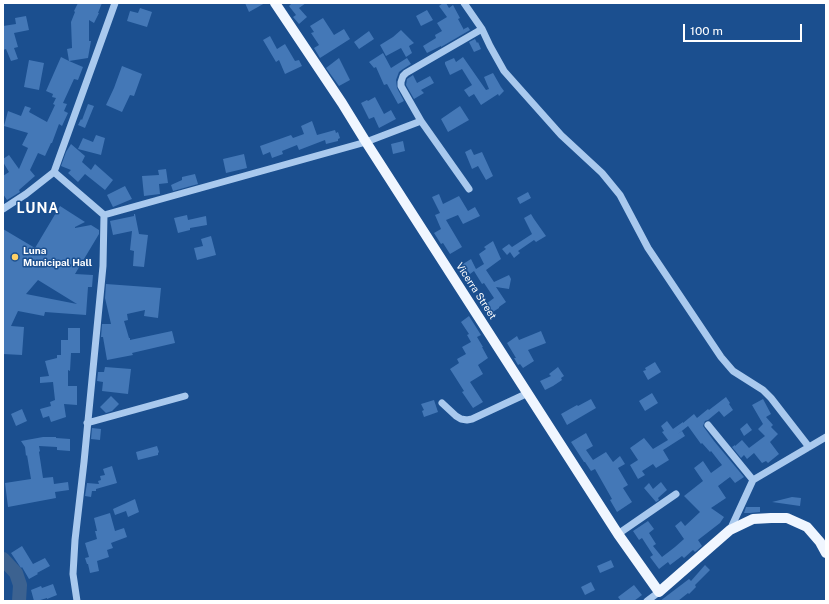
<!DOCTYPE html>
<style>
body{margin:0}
#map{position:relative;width:829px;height:604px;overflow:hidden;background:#1b4f8f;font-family:"Public Sans",sans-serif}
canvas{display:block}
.frame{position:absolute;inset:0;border:4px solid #fff;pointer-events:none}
.scale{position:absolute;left:683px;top:24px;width:119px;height:18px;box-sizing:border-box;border:2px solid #fff;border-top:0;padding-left:5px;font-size:12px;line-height:14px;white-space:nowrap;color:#fff;-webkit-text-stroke:3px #1b4f8f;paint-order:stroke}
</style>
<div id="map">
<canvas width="829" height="604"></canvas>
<div class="frame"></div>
<div class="scale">100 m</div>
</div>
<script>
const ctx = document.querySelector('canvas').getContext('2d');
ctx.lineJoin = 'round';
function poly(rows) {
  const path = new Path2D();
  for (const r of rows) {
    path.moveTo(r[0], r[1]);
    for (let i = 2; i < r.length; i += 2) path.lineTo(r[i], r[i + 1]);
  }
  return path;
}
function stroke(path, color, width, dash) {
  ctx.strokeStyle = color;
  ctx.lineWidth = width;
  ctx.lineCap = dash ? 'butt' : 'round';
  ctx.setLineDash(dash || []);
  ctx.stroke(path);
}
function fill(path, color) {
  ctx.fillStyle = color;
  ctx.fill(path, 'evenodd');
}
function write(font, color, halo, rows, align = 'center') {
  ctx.font = font + ' "Public Sans",sans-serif';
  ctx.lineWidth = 3;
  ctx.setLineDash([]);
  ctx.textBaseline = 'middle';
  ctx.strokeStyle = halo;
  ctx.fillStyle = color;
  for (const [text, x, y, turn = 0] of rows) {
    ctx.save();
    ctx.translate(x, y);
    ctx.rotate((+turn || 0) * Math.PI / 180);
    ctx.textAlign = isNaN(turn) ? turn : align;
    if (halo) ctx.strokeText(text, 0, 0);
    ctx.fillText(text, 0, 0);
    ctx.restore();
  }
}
stroke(poly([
 [3,559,16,573,20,585,19,601]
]), '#3c6290', 14);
fill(poly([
 [78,3,102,3,98,13,99,13,94,23,89,20,89,41,91,41,88,58,69,61,83,67,78,80,74,79,63,103,67,104,64,111,68,113,62,126,59,124,52,143,51,143,45,156,38,153,30,170,35,176,19,190,20,192,7,200,3,194,3,176,9,172,3,162,3,159,9,155,19,169,28,148,22,145,28,133,4,126,8,111,21,116,25,106,31,108,29,112,47,122,55,105,53,104,56,98,52,97,53,94,46,91,61,57,69,61,67,49,72,48,71,22,75,12,74,11],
 [245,3,265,3,249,12],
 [292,3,306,3,299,8,307,17,299,24,293,17,296,15,289,6],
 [443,3,446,3,449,8,453,5,460,18,458,19,464,30,464,29,468,27,470,30,441,47,441,46,427,53,423,46,436,38,435,35,442,31,437,23,447,17,439,6],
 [140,8,152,12,147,27,127,21,130,11,138,13],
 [427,10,433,20,421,26,416,16],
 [26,16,29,30,14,33,18,47,14,48,18,59,11,61,6,49,3,50,3,26,16,24,15,18],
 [323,18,334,35,344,29,350,39,320,58,314,48,319,45,311,33,314,32,310,26],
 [401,30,414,43,409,46,412,53,406,57,401,48,386,56,380,45,393,37],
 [369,31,374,39,359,49,354,42],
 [270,36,277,49,285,44,295,61,299,60,302,66,285,74,279,60,276,62,263,40],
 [475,39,477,43,478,42,481,49,474,52,469,42],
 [383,53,391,68,407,58,411,64,403,69,399,72,396,80,397,88,404,101,398,104,387,84,384,85,376,67,374,68,369,62],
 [463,57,486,90,489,89,484,77,493,73,501,87,504,91,499,96,498,94,481,105,474,94,469,97,464,90,472,85,462,69,450,75,445,64,445,62,454,58,456,62],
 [339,58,350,80,339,86,326,68],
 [29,60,44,63,39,90,24,87],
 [122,66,142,74,134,96,130,95,122,112,106,105,114,88],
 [413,75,417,83,430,76,434,83,421,90,424,93,414,99,406,85,407,79],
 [375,97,384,114,391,110,396,119,379,128,374,117,369,119,361,103,367,100,368,101],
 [88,104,94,106,85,128,78,125,81,119,82,120],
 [460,106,469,120,448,132,441,119],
 [312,121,317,135,335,130,336,133,338,132,340,138,338,139,338,141,326,144,325,140,299,150,297,145,282,151,283,154,272,158,270,152,263,155,260,146,291,135,293,138,304,134,301,126],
 [96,135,105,138,101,155,78,149,83,138,93,142],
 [403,141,405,151,393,154,391,144],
 [71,144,85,156,82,162,91,170,95,164,113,180,105,190,85,174,78,182,68,173,71,170,61,166,66,152],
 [471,149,474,155,482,152,493,176,486,180,478,166,472,169,465,152],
 [244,154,247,168,226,173,223,159],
 [166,169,168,183,159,184,160,194,144,196,142,176,159,175,158,170],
 [195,174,198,184,173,191,171,185,182,180,182,177],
 [125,186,132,199,113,207,107,195],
 [528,192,531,198,520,204,517,198],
 [439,194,443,204,459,196,468,211,475,207,480,216,463,224,458,215,446,220,462,247,450,254,443,243,441,244,434,233,441,229,435,215,440,213,432,197],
 [60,206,85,222,75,227,75,228,91,225,99,230,99,234,75,274,93,275,92,287,88,287,86,315,45,312,44,316,18,311,11,326,24,327,22,355,3,354,3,229,35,248],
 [38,280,77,304,26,294],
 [134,214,135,214,139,234,148,235,144,267,133,266,134,251,130,250,132,231,113,235,110,221,134,216],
 [531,214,534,219,546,236,536,242,534,240,518,251,520,253,514,258,510,252,507,255,502,249,509,244,512,247,532,234,524,218],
 [187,215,188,220,206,216,207,225,190,228,190,230,178,233,174,218],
 [211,236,216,255,197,260,194,248,203,246,201,239],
 [493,241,501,259,486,270,494,282,509,275,511,279,509,289,496,287,506,302,499,307,499,308,488,315,482,307,494,298,484,283,482,284,474,271,470,274,463,264,471,259,476,269,484,264,479,254,486,249,484,247],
 [106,284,161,288,158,318,144,316,145,310,127,314,128,320,124,321,129,338,130,338,130,340,172,331,175,343,132,353,133,355,107,360,103,337,101,337,102,324,111,324,105,298],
 [469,316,481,335,477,337,483,347,482,347,488,358,478,365,483,374,470,382,483,402,473,408,462,392,464,391,450,369,459,363,457,359,466,354,462,347,471,342,467,335,469,334,461,322],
 [68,328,80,328,80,353,71,353,70,371,68,370,68,386,77,386,77,405,64,404,66,417,51,422,49,416,43,418,40,409,51,406,50,402,55,400,53,382,40,383,40,377,49,376,45,361,57,358,57,355,61,355,61,340,68,340],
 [541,331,546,343,528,350,534,361,523,368,520,364,518,365,514,358,516,358,507,343,517,336,519,340],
 [655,362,661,372,648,380,643,371,646,370,645,368],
 [105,367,131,369,128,394,102,391,103,382,97,381,98,372,104,372],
 [558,367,564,376,561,378,562,380,553,386,545,390,540,381,551,376,549,374],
 [652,393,658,403,645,411,639,401],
 [111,396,119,404,112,411,106,413,100,407],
 [726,397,730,403,729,404,733,410,724,417,719,411,708,420,705,421,703,426,714,441,744,477,735,483,730,477,718,486,726,498,711,508,724,517,720,523,698,540,702,546,695,552,693,550,684,558,682,556,670,565,668,562,659,569,650,557,653,555,642,538,639,540,633,531,648,521,654,529,649,533,656,544,653,546,662,557,675,547,684,539,675,526,681,521,685,526,700,512,684,496,703,481,694,468,703,461,711,473,722,465,711,451,710,452,702,443,701,444,688,426,678,434,682,431,685,436,663,450,669,460,656,468,653,464,642,471,645,475,638,479,630,465,638,460,630,448,644,438,653,449,668,440,662,432,664,431,661,426,667,421,673,429,683,422,683,423,694,414,697,418,708,409,709,410],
 [591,399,596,408,567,425,561,414,577,405,578,406],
 [763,399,771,414,766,417,773,425,771,427,778,434,770,442,779,454,768,463,766,461,762,463,754,453,747,459,744,455,741,458,732,447,735,445,735,446,742,440,749,448,765,436,758,429,763,424,752,405],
 [434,400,438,412,424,417,422,411,424,410,421,404],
 [22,409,27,421,16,426,11,414],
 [747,423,752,430,744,436,740,429],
 [92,428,101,429,100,440,91,439],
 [586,433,593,446,586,450,593,460,606,452,613,462,620,456,625,464,618,468,628,485,623,488,632,502,617,512,610,500,612,499,595,469,591,471,585,462,584,462,571,442],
 [43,437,56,437,56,438,70,439,70,451,57,450,57,447,39,446,40,451,39,452,43,478,53,477,54,484,68,482,69,490,55,492,56,498,8,507,5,483,31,479,27,455,26,456,25,447,21,441],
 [157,446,159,452,158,453,158,455,138,460,136,452],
 [112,466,117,483,96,489,96,491,92,491,91,497,85,496,87,483,99,484,98,481,101,480,100,476,105,475,103,469],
 [661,482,667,490,658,498,659,500,656,502,644,488,649,483,653,489],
 [792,497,801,498,800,506,772,502],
 [135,499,139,512,128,517,126,511,115,515,113,509],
 [746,507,760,507,760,512,750,513,744,513],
 [110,513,115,531,124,528,127,537,111,543,113,548,107,550,109,557,97,561,99,571,90,573,88,564,87,564,85,558,89,557,85,543,97,539,95,531,97,531,94,518],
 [22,546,33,564,45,558,50,566,37,573,38,574,29,579,22,567,21,568,11,553],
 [611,560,614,567,600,573,597,566],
 [705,565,710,570,695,585,696,587,689,594,688,593,678,601,660,601,689,579,691,581],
 [591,582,595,590,585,595,581,587],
 [53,584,57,595,47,599,47,598,37,601,34,601,31,590,41,586,42,588],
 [634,585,642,595,634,601,621,601,618,597]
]), '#4478b7');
stroke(poly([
 [464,3,482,29,490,46,504,71,561,135,602,173,620,195,648,248,721,357,733,371,763,390,771,398,809,447],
 [54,172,104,215,103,266,84,462,75,540,73,574,77,601],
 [469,189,421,121,401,86,401,82,403,76,406,73,482,29],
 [3,209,26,194,54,172,115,3],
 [104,215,366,142,421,121],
 [442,403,456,416,461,419,467,420,472,419,528,393],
 [87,423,185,396],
 [708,425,753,480],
 [730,530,753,480,826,437],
 [618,534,676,494],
 [647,601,659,592]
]), '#a9c9ee', 7);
stroke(poly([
 [275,3,342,103,366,142,618,534,659,592,730,530,753,519,771,518,787,518,807,527,820,542,826,553]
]), '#f0f6ff', 10);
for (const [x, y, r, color] of [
 [15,257,4,"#ffd166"]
]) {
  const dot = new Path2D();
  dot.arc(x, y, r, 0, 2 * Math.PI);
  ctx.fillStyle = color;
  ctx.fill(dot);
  stroke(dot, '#1b4f8f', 1.5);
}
write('bold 10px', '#fff', '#1b4f8f', [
 ["Luna",23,251],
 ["Municipal Hall",23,263]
], 'left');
write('10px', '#fff', '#1b4f8f', [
 ["Vicerra Street",476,291,57]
]);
ctx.letterSpacing = '1px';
write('bold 14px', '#fff', '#1b4f8f', [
 ["LUNA",38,209]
]);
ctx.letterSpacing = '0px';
</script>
